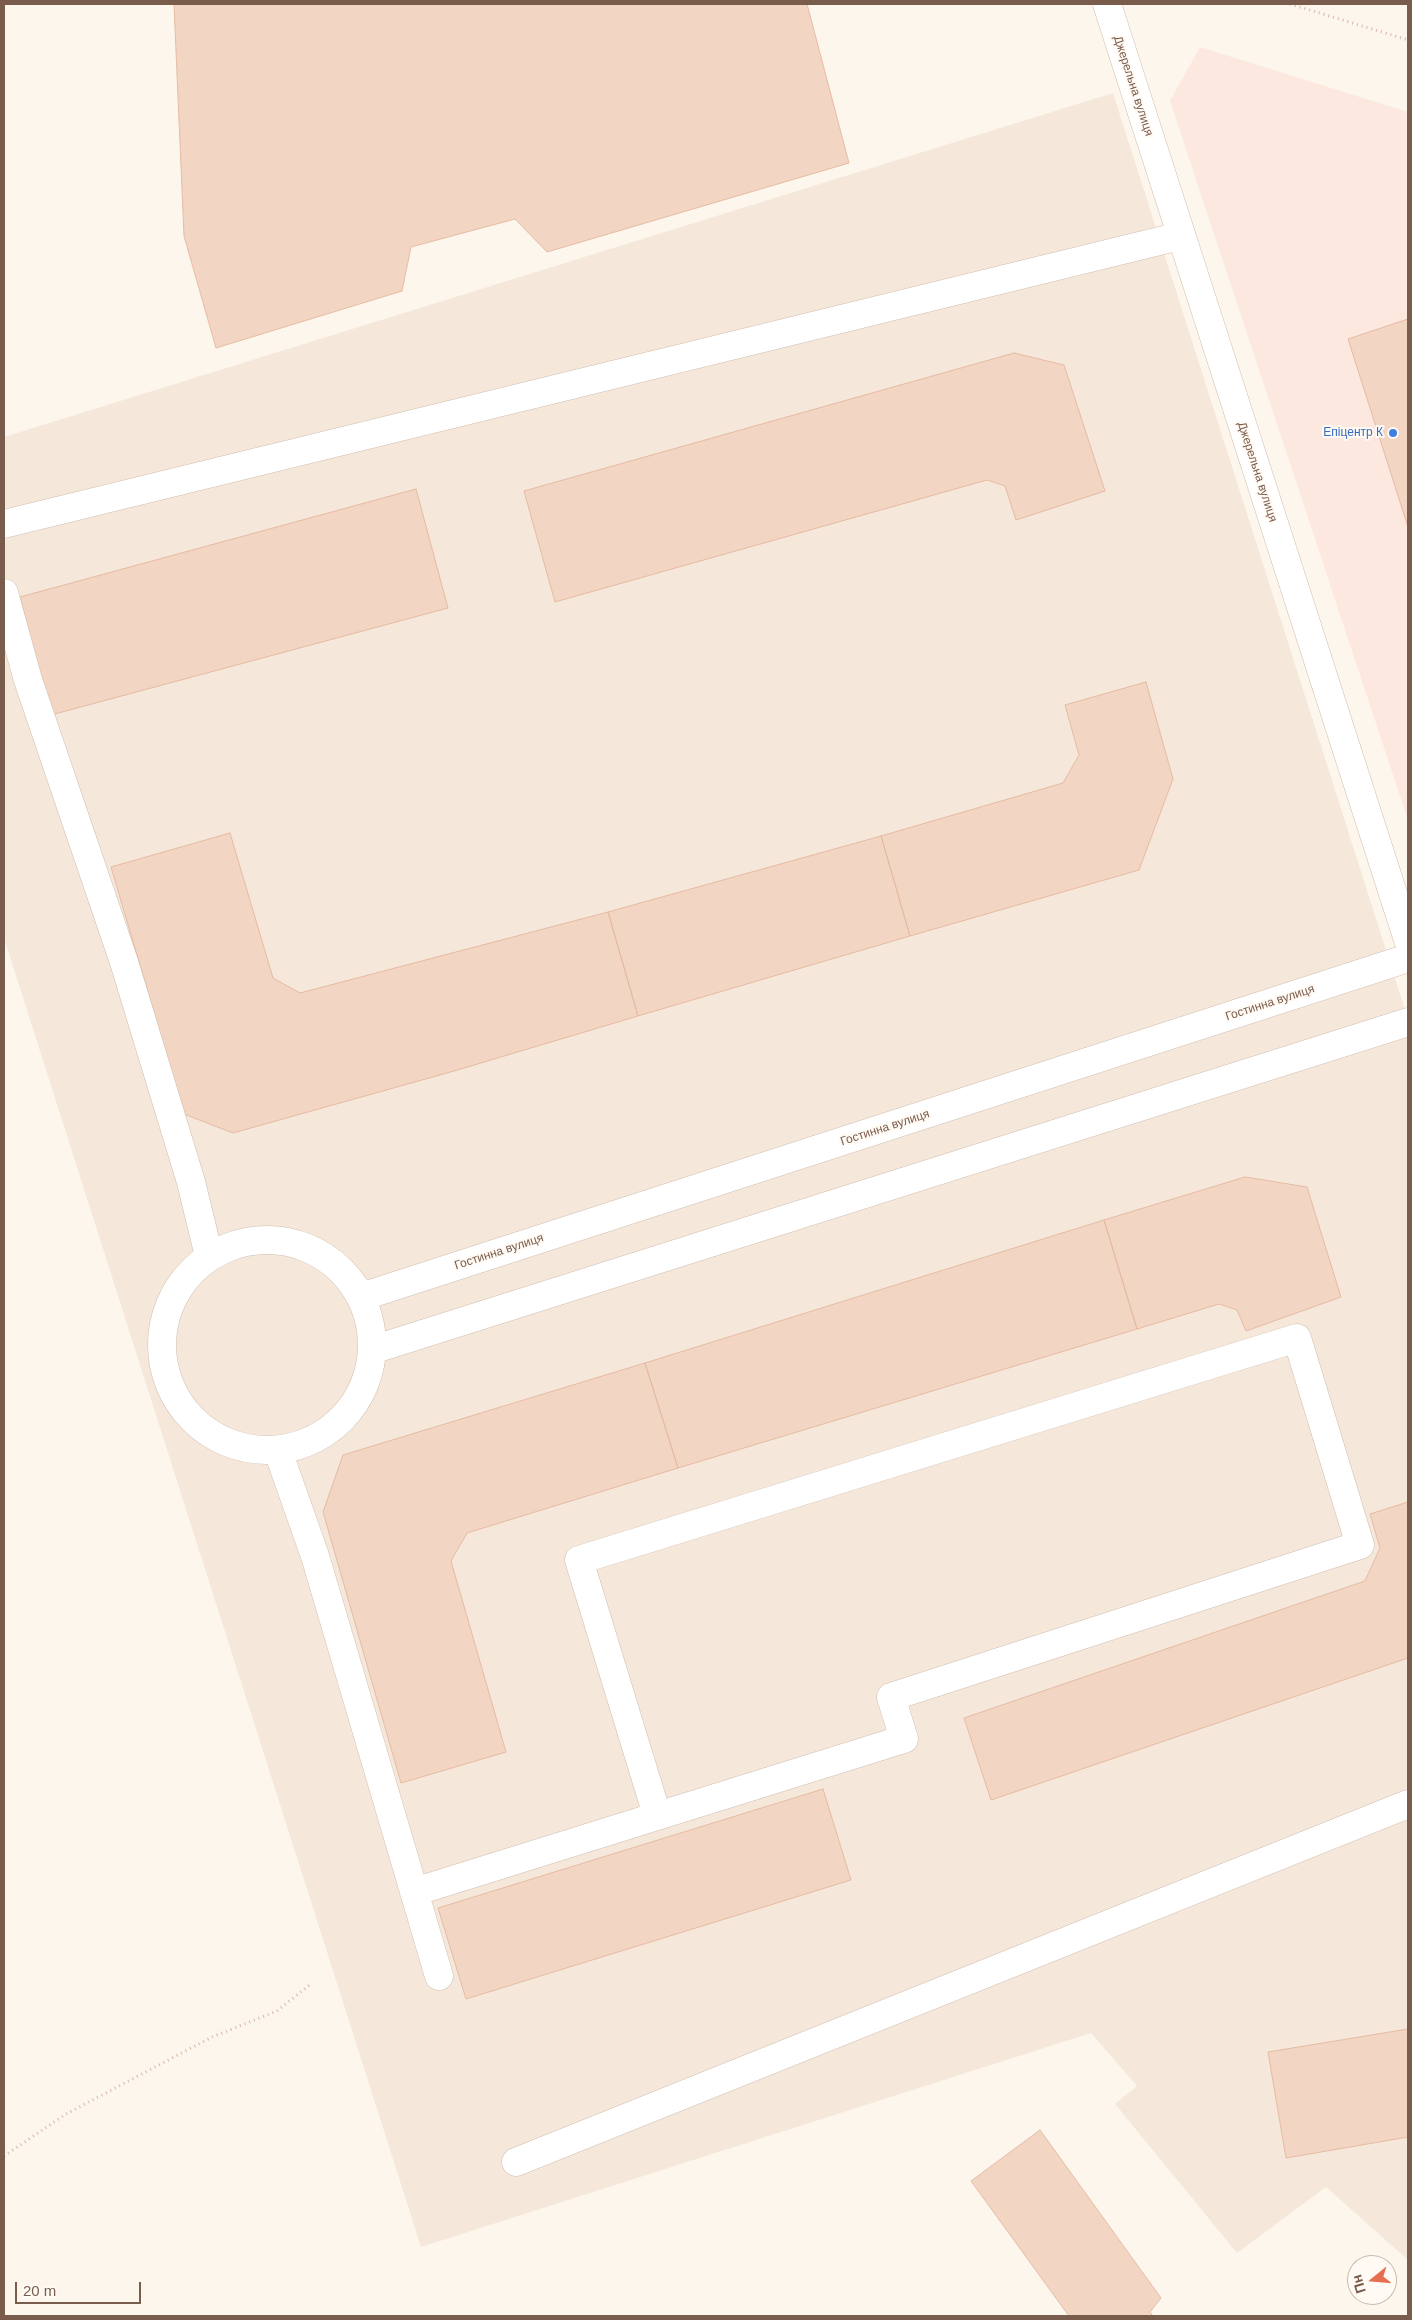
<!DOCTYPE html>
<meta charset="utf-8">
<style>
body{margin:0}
#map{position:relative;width:1412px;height:2320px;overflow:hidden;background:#fdf6ec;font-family:Helvetica,sans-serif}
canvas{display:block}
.frame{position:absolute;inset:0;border:5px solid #7a5c4d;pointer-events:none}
.north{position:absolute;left:1347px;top:2255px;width:50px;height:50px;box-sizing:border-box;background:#fffaf3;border:1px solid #cabbb1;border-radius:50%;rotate:253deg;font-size:14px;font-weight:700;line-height:20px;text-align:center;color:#7a5c4d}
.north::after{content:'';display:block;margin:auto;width:18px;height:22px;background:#e76f51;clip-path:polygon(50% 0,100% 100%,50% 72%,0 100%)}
.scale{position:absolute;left:15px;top:2282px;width:126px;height:22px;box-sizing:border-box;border:2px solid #7a5c4d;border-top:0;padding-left:6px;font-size:15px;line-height:18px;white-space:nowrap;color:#7a5c4d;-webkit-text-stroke:4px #fffaf3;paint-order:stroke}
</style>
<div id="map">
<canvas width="1412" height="2320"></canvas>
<div class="frame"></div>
<div class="north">Пн</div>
<div class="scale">20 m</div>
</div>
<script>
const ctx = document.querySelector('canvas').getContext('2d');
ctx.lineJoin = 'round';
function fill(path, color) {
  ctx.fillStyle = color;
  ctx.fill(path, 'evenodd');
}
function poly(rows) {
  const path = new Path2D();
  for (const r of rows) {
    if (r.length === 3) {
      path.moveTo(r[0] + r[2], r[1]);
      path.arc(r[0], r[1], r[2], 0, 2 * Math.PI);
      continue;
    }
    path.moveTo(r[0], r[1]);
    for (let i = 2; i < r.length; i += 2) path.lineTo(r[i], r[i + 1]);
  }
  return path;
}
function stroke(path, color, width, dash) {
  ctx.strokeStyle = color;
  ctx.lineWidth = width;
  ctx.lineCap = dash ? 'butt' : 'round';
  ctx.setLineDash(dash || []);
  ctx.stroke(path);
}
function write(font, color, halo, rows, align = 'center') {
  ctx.font = font + ' Helvetica,sans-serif';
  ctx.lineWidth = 4;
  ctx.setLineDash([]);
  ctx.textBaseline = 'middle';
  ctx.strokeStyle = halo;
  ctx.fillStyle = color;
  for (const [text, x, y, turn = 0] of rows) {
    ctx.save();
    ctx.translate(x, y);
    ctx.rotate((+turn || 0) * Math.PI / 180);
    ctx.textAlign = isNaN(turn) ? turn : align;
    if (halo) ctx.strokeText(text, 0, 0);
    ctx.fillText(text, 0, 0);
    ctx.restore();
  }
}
fill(poly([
 [1113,93,1408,1019,1408,2260,1326,2187,1237,2253,1115,2104,1137,2086,1091,2033,421,2247,4,938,4,437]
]), '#f5e8da');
fill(poly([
 [1200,47,1408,112,1408,820,1170,101]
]), '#fde8e0');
const building = poly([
 [174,4,807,4,849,163,547,252,515,219,411,247,402,291,216,348,184,236,174,4],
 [1408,319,1408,527,1348,339,1408,319],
 [1014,353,1064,365,1105,491,1016,520,1005,486,987,480,555,602,524,491,1014,353],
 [416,489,448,608,51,715,20,597,416,489],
 [1146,682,1173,779,1139,870,910,936,881,836,1063,783,1079,755,1065,705,1146,682],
 [230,833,273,978,300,993,608,912,638,1016,454,1071,233,1133,184,1114,111,867,230,833],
 [881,836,910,936,638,1016,608,912,881,836],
 [1245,1177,1307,1187,1341,1297,1246,1331,1237,1310,1219,1304,1137,1329,1104,1220,1245,1177],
 [1104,1220,1137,1329,678,1468,645,1363,1104,1220],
 [645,1363,678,1468,467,1533,451,1561,506,1752,401,1783,323,1512,343,1455,645,1363],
 [1408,1502,1408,1658,991,1800,964,1718,1365,1581,1380,1548,1370,1514,1408,1502],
 [823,1789,851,1880,466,1999,438,1908,823,1789],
 [1408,2029,1408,2137,1286,2158,1268,2052,1408,2029],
 [1040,2130,1161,2298,1150,2312,1153,2316,1069,2316,971,2181,1040,2130]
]);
fill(building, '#f3d5c3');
stroke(building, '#e6bba3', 1);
const minor = poly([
 [1107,4,1408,940],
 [4,524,1180,236],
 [4,593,28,680,124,962,191,1182,209,1256],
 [267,1345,105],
 [361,1297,1408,958],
 [372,1350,1408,1022],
 [278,1451,315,1556,439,1976],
 [414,1892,904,1739,891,1697,1360,1545,1297,1338,579,1560,657,1815],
 [516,2162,1408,1804]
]);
stroke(minor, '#d1beb0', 29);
stroke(poly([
 [1290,4,1408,40],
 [4,2156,66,2114,212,2037,277,2011,312,1983]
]), '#d9b8a5', 3, [1, 4]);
stroke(minor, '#fff', 28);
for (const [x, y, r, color] of [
 [1393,433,5,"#3f7fe0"]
]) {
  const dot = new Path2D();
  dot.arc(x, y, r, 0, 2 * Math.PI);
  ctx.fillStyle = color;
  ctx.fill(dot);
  stroke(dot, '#fffaf3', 2);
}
write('12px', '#7a5c4d', '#fffaf3', [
 ["Джерельна вулиця",1133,86,72],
 ["Джерельна вулиця",1257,472,72],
 ["Гостинна вулиця",1270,1003,-18],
 ["Гостинна вулиця",885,1128,-18],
 ["Гостинна вулиця",499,1252,-18]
]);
write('12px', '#366cbe', '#fffaf3', [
 ["Епіцентр К",1383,433]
], 'right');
</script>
